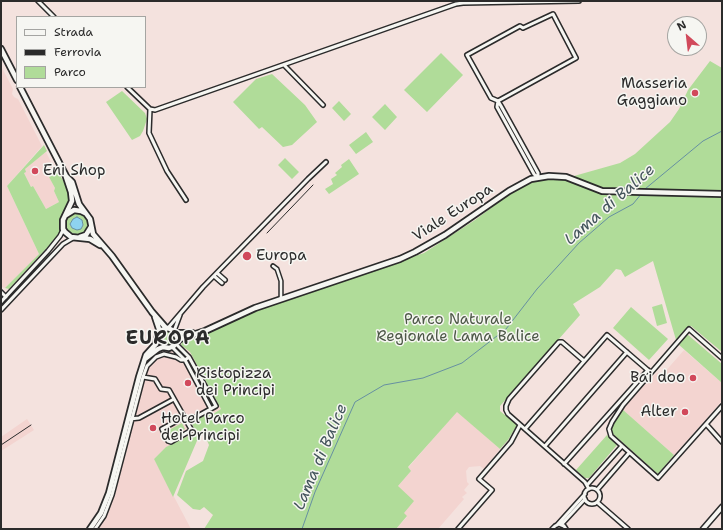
<!DOCTYPE html>
<style>
body{margin:0}
#map{position:relative;width:723px;height:530px;overflow:hidden;background:#f4e2de;font-family:"Shantell Sans",sans-serif}
canvas{display:block}
.frame{position:absolute;inset:0;border:2px solid #2b2b2b;pointer-events:none}
.legend{position:absolute;left:16px;top:16px;width:130px;height:72px;box-sizing:border-box;background:#f6f6f2;border:1px solid #a5a5a2;margin:0;padding:5px 7px;list-style:none;font-size:12px;color:#2b2b2b}
.legend li{display:flex;align-items:center;gap:8px;height:20px}
.legend b{width:20px;border:1px solid #a5a5a2}
.north{position:absolute;left:667px;top:16px;width:40px;height:40px;box-sizing:border-box;background:#f6f6f2;border:1px solid #a5a5a2;border-radius:50%;rotate:332deg;font-size:11px;font-weight:700;line-height:16px;text-align:center;color:#2b2b2b}
.north::after{content:'';display:block;margin:auto;width:14px;height:18px;background:#d1495b;clip-path:polygon(50% 0,100% 100%,50% 72%,0 100%)}
</style>
<div id="map">
<canvas width="723" height="530"></canvas>
<div class="frame"></div>
<ul class="legend">
<li><b style="height:5px;background:#f6f6f2"></b>Strada</li>
<li><b style="height:5px;background:#2b2b2b"></b>Ferrovia</li>
<li><b style="height:11px;background:#b0dc99"></b>Parco</li>
</ul>
<div class="north">N</div>
</div>
<script>
const ctx = document.querySelector('canvas').getContext('2d');
ctx.lineJoin = 'round';
function fill(path, color) {
  ctx.fillStyle = color;
  ctx.fill(path, 'evenodd');
}
function poly(rows) {
  const path = new Path2D();
  for (const r of rows) {
    if (r.length === 3) {
      path.moveTo(r[0] + r[2], r[1]);
      path.arc(r[0], r[1], r[2], 0, 2 * Math.PI);
      continue;
    }
    path.moveTo(r[0], r[1]);
    for (let i = 2; i < r.length; i += 2) path.lineTo(r[i], r[i + 1]);
  }
  return path;
}
function stroke(path, color, width, dash) {
  ctx.strokeStyle = color;
  ctx.lineWidth = width;
  ctx.lineCap = dash ? 'butt' : 'round';
  ctx.setLineDash(dash || []);
  ctx.stroke(path);
}
function write(font, color, halo, rows, align = 'center') {
  ctx.font = font + ' "Shantell Sans",sans-serif';
  ctx.lineWidth = 3;
  ctx.setLineDash([]);
  ctx.textBaseline = 'middle';
  ctx.strokeStyle = halo;
  ctx.fillStyle = color;
  for (const [text, x, y, turn = 0] of rows) {
    ctx.save();
    ctx.translate(x, y);
    ctx.rotate((+turn || 0) * Math.PI / 180);
    ctx.textAlign = isNaN(turn) ? turn : align;
    if (halo) ctx.strokeText(text, 0, 0);
    ctx.fillText(text, 0, 0);
    ctx.restore();
  }
}
fill(poly([
 [1,66,13,89,12,94,14,97,18,99,42,146,7,186,39,254,5,288,1,287],
 [46,152,56,172,49,176,55,188,54,191,59,202,46,209,33,186,31,187,24,173,24,169],
 [180,343,190,352,221,409,212,414,211,412,191,423,196,432,167,447,154,459,191,529,93,529,105,509,111,495,142,373,147,360,154,352,163,349,173,350],
 [684,350,722,383,722,401,674,455,622,409,646,381,657,373,660,374,664,373],
 [457,411,500,449,484,469,480,466,469,467,466,471,467,482,469,484,464,490,467,493,462,497,464,499,438,529,396,529,407,517,403,513,398,486,411,471,408,468],
 [27,419,34,430,1,451,1,437]
]), '#f3d4d0');
fill(poly([
 [441,53,463,75,427,112,404,90],
 [710,61,722,68,722,352,691,326,687,327,676,340,653,261,625,277,621,270,616,269,600,287,573,304,580,315,500,406,500,411,517,425,508,440,500,449,457,412,408,467,411,471,398,486,414,501,404,513,407,516,396,529,204,529,213,515,204,507,200,510,193,509,177,495,186,471,203,461,209,445,202,429,173,497,154,459,166,447,196,432,191,422,211,411,213,414,221,409,190,352,181,345,183,340,203,335,253,312,307,294,334,283,424,253,475,220,516,189,539,180,574,176,620,163,635,154,670,122,679,109,688,90],
 [272,74,305,105,317,122,292,145,283,147,262,127,259,129,233,102,256,79],
 [122,91,145,113,147,119,143,131,140,136,132,140,106,102],
 [339,101,351,114,344,121,332,108],
 [385,104,397,117,385,130,372,117],
 [366,132,373,142,356,154,349,145],
 [44,145,47,151,25,169,26,172,24,173,31,187,33,186,46,209,59,202,54,191,55,188,49,177,58,171,68,190,69,204,60,220,60,232,58,236,9,289,5,288,39,254,7,186],
 [285,158,299,172,292,179,278,165],
 [349,159,359,174,329,194,325,189,333,184,331,179,337,175,335,173,342,167,341,165],
 [74,213,82,214,86,217,88,222,86,230,83,233,79,235,69,232,66,226,66,221,68,217],
 [77,217,83,222,83,225,81,229,72,228,70,225,73,219],
 [662,304,667,323,657,326,652,307],
 [631,307,668,339,649,360,613,328],
 [168,338,6],
 [687,334,722,364,722,383,678,344],
 [622,409,674,455,658,474,611,432,611,426],
 [182,423,185,429,171,437,167,431],
 [607,435,617,445,589,478,585,478,576,470]
]), '#b0dc99');
const water = poly([
 [77,217,82,220,83,225,81,229,77,230,72,228,70,224,73,219,77,217]
]);
fill(water, '#8ed3f0');
stroke(water, '#6690a1', 1);
stroke(poly([
 [645,189,703,141,722,131],
 [302,529,315,492,355,402,384,385,423,378,462,363,506,329,537,289,579,243,609,217,633,204,642,193]
]), '#6690a1', 1);
const pedestrian = poly([
 [273,266,277,269,281,281,281,299]
]);
const minor = poly([
 [38,1,54,17],
 [284,65,323,105],
 [127,87,150,109,155,110,456,4,463,3,579,1],
 [498,101,576,58,553,14,523,28,520,26,467,55,491,98,498,101,501,106,538,173,538,178],
 [498,101,497,107,534,174,538,178],
 [150,109,149,133,167,171,186,200],
 [217,273,225,280],
 [214,276,222,283],
 [1,292,6,297],
 [1,302,48,251,60,236,63,230],
 [1,310,63,244,73,238],
 [168,328,203,287,308,179,326,162],
 [174,331,180,315],
 [172,347,185,360,211,409],
 [722,358,689,329,623,405,612,422,609,429,611,436,658,478,722,406],
 [584,361,562,342,559,342,509,399,506,406,506,410,508,414,585,482,589,489],
 [143,377,147,366,156,357,164,354,176,357,181,360,185,360,189,357],
 [184,417,162,429,168,441,171,442,190,431,191,429,187,422],
 [130,419,139,418,174,399],
 [706,424,722,442],
 [525,429,607,335,650,372],
 [545,446,627,352],
 [564,464,648,370],
 [588,484,622,446],
 [592,496,8],
 [597,490,629,453],
 [597,502,628,529],
 [557,525,585,494],
 [561,525,585,499],
 [95,529,104,516,112,495,143,377,155,379,161,389,169,390,187,422,216,406,189,357,176,344],
 [458,529,492,490,479,479,511,442,520,425],
 [552,529,555,526,559,524,564,526,566,529]
]);
const tertiary = poly([
 [703,529,722,507]
]);
const secondary = poly([
 [1,49,17,80],
 [20,87,66,176,72,182,79,204,90,219,93,234,112,256,152,312,166,328],
 [66,177,71,192,72,201,63,220,63,229,65,232,71,237,90,239,100,245],
 [66,215,74,210,81,211,85,213],
 [80,237,86,235,91,227],
 [155,317,160,332],
 [176,333,192,333],
 [177,342,180,339,205,331,255,308,400,259,415,252,445,235,509,191,531,179,549,176,566,177,602,191,722,194],
 [90,529,101,513,109,493,139,377,146,355,156,344,158,334,162,330,168,328,174,331,178,339,174,346,169,348,163,347,158,349,145,359]
]);
stroke(pedestrian, '#2b2b2b', 5.5);
stroke(minor, '#2b2b2b', 6);
stroke(tertiary, '#2b2b2b', 7);
stroke(secondary, '#2b2b2b', 8);
stroke(pedestrian, '#f6f6f2', 2.5);
stroke(minor, '#f6f6f2', 3);
stroke(tertiary, '#f6f6f2', 4);
stroke(secondary, '#f6f6f2', 4.5);
stroke(poly([
 [267,233,313,185],
 [1,445,31,425]
]), '#2b2b2b', 1);
for (const [x, y, r, color] of [
 [695,93,4,"#d1495b"],
 [35,171,4,"#d1495b"],
 [247,256,5,"#d1495b"],
 [693,378,4,"#d1495b"],
 [188,383,4,"#d1495b"],
 [685,412,4,"#d1495b"],
 [153,428,4,"#d1495b"]
]) {
  const dot = new Path2D();
  dot.arc(x, y, r, 0, 2 * Math.PI);
  ctx.fillStyle = color;
  ctx.fill(dot);
  stroke(dot, '#f6f6f2', 1.5);
}
write('15px', '#2b2b2b', '#f6f6f2', [
 ["Masseria",687,84,"right"],
 ["Gaggiano",687,101,"right"],
 ["Eni Shop",43,171],
 ["Europa",256,256],
 ["Ristopizza",196,374],
 ["dei Principi",196,391],
 ["Bai doo",685,378,"right"],
 ["Alter",677,412,"right"],
 ["Hotel Parco",161,419],
 ["dei Principi",161,436]
], 'left');
write('15px', '#2b2b2b', '#f6f6f2', [
 ["Viale Europa",453,213,-33]
]);
write('15px', '#4c5746', '#f6f6f2', [
 ["Parco Naturale",458,320],
 ["Regionale Lama Balice",458,337]
]);
write('italic 16px', '#44555c', '#f6f6f2', [
 ["Lama di Balice",610,205,-41],
 ["Lama di Balice",321,457,-67]
]);
ctx.letterSpacing = '1px';
write('bold 19px', '#2b2b2b', '#f6f6f2', [
 ["EUROPA",168,339]
]);
ctx.letterSpacing = '0px';
</script>
